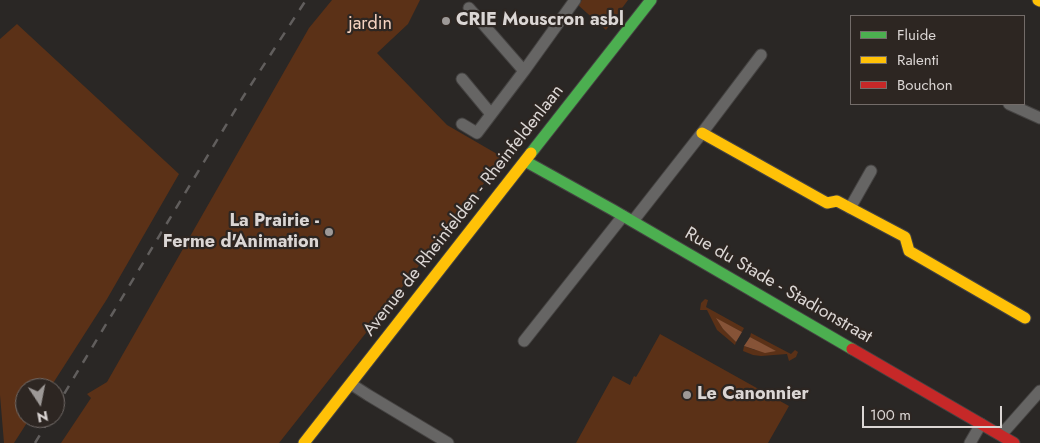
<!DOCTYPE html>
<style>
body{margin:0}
#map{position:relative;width:1040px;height:443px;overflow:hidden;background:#2a2725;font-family:Jost,sans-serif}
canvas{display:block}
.legend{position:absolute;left:850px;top:15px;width:175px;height:90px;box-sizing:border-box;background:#2d2622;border:1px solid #736c69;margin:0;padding:6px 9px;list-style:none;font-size:15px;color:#dbd6d4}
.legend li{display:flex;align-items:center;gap:10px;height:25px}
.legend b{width:25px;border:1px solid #736c69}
.north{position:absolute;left:15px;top:378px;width:50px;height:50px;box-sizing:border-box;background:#2d2622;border:1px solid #736c69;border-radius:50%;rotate:169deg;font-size:14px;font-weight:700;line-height:20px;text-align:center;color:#dbd6d4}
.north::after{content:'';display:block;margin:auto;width:18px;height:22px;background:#9d9997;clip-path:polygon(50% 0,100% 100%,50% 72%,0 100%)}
.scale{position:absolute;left:862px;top:406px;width:140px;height:22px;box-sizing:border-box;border:2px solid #dbd6d4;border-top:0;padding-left:6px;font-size:15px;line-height:18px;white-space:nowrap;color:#dbd6d4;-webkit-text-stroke:4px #2d2622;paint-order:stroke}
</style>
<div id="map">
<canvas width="1040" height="443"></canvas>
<ul class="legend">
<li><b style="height:6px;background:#4caf50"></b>Fluide</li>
<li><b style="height:6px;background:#ffc107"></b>Ralenti</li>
<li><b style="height:6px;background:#c62828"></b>Bouchon</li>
</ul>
<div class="north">N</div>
<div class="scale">100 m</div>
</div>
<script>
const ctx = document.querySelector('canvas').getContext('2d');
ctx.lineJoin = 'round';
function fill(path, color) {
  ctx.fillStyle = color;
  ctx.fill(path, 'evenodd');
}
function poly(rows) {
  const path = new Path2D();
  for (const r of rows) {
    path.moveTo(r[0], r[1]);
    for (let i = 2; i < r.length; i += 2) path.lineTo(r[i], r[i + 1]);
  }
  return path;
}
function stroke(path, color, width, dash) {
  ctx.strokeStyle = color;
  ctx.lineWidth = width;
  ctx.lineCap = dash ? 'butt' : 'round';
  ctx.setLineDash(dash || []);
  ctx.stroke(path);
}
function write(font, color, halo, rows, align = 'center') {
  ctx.font = font + ' Jost,sans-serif';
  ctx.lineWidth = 4.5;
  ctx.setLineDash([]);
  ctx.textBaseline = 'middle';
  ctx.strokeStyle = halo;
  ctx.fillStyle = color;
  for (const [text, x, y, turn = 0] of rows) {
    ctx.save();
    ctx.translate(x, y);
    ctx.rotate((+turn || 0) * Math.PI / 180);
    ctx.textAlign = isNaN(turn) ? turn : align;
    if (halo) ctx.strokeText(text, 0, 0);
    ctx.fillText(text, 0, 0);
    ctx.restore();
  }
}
fill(poly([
 [332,0,420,0,408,24,377,53,447,125,504,158,279,443,61,443,91,398,87,394,107,382,309,28],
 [582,0,628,0,606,30,578,5],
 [17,24,179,174,107,299,50,388,25,388,25,418,30,418,14,443,4,443,0,395,0,39],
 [705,299,708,300,706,307,744,328,742,332,717,319,723,329,736,342,735,345,717,330,707,310,700,310,701,303],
 [751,333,791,354,795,350,798,352,796,357,789,361,787,354,761,356,753,355,743,351,744,346,755,350,775,351,750,337],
 [660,334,789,406,768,443,576,443,613,376,630,385,634,376,636,377,639,372]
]), '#5b3117');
fill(poly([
 [716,318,742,332,736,342,723,329],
 [750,337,776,351,765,353,744,346]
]), '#865337');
const street = poly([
 [469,8,524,71],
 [462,79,491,114],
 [1009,104,1040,118],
 [462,124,477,133,524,71,575,0],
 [850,208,871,171],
 [633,221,702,133,761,55],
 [524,341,623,216],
 [351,384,368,395,448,443],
 [1001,435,1040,391],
 [970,443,981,424]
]);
const fast = poly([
 [531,153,651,0],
 [525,161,613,210,852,349]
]);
const slow = poly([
 [1038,0,1040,1],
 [702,133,827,203,837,201,905,237,909,251,1025,318],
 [304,443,531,153]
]);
const jam = poly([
 [852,349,1014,443]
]);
stroke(street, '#454342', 13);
stroke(fast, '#454342', 13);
stroke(slow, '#454342', 13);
stroke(jam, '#454342', 13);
stroke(street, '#666564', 11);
stroke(fast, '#4caf50', 11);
stroke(slow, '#ffc107', 11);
stroke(jam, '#c62828', 11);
stroke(poly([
 [55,409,243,97,306,0],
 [35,443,50,418]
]), '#615e5d', 2.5, [9, 9]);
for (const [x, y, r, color] of [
 [446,21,5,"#9d9997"],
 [329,232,5,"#9d9997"],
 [687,395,5,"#9d9997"]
]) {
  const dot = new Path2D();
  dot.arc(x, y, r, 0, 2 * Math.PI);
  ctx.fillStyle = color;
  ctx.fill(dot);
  stroke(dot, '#2d2622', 2);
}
write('bold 18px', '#dbd6d4', '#2d2622', [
 ["CRIE Mouscron asbl",456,21],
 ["La Prairie -",319,222,"right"],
 ["Ferme d'Animation",319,243,"right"],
 ["Le Canonnier",697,395]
], 'left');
write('18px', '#f6d3c1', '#2d2622', [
 ["jardin",370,25]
]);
write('18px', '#dbd6d4', '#2d2622', [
 ["Avenue de Rheinfelden - Rheinfeldenlaan",464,211,-52],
 ["Rue du Stade - Stadionstraat",778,286,30]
]);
</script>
